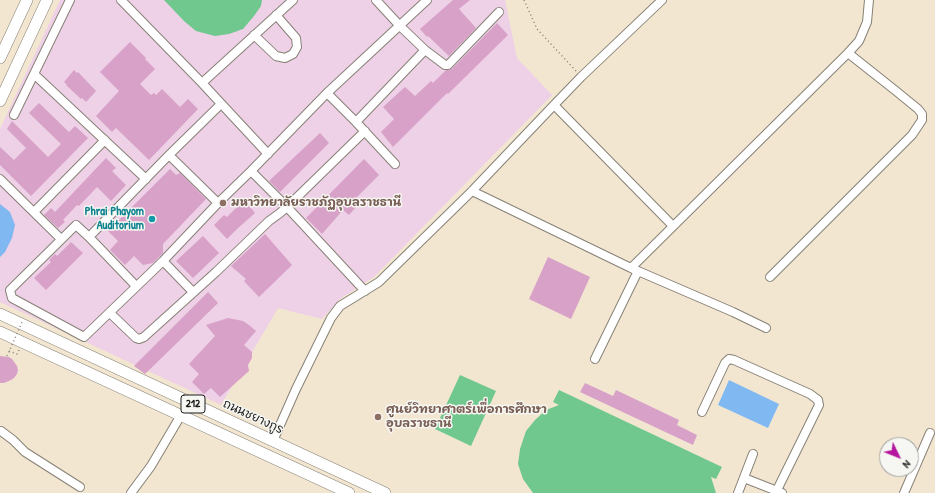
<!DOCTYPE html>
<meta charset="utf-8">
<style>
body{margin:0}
#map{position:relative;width:935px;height:493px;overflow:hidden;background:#f2e6d1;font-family:"Patrick Hand",sans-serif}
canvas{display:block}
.north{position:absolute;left:879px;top:437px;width:40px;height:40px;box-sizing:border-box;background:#f6f6f2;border:1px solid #9f9f9c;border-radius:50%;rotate:133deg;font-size:11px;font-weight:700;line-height:16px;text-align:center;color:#1c1c1c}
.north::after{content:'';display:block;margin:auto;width:14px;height:18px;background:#b5179e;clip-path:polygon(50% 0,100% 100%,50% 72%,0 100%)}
</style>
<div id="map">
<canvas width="935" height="493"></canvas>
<div class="north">N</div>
</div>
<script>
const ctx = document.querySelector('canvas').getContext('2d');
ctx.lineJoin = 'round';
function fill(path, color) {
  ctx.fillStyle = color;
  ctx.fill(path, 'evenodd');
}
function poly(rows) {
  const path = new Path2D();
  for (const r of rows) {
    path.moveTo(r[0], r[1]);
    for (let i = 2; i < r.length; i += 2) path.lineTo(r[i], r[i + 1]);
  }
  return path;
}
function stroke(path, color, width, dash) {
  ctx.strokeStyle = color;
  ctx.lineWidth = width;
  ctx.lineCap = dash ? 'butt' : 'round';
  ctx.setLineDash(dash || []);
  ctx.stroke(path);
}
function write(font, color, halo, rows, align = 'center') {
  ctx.font = font + ' "Patrick Hand","Playpen Sans Thai",sans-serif';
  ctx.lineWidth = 3;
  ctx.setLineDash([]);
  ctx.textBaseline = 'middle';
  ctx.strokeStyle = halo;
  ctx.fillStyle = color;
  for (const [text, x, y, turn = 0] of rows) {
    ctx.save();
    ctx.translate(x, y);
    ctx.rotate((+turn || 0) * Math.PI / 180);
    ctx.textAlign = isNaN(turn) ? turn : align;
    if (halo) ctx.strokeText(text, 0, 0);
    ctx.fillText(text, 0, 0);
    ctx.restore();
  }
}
fill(poly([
 [60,0,505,0,517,58,552,95,374,277,340,299,322,319,278,308,221,405,0,302,0,129]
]), '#eed0e7');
fill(poly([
 [164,0,262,0,261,6,254,16,243,29,229,34,215,36,196,31,184,21],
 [460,375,496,391,471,446,435,429],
 [559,390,722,467,716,479,711,477,716,493,533,493,523,479,518,464,520,449,526,431,535,420,546,410,559,405,553,402]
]), '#70c88e');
fill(poly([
 [0,204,10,212,15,225,12,238,5,252,0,257],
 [729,380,779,404,768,428,718,405]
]), '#80b9f1');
fill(poly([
 [453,0,470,0,459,9,476,28,449,56,428,36,427,37,420,29],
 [497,23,508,35,448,94,447,93,393,147,381,132,394,119,383,107,405,87,415,96,431,81,433,83,446,70,452,69],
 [130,42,146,58,145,59,155,69,140,84,151,95,154,93,156,95,162,89,180,107,188,99,198,109,149,160,116,128,112,132,96,116,119,91,100,72],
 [74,70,77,73,78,72,96,91,86,102,82,98,81,99,66,85,67,85,64,82],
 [39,103,69,132,75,126,88,138,31,196,0,165,0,147,14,160,26,148,7,129,12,121,48,157,61,144,29,113],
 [320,133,329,143,280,192,269,181],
 [106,158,116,168,112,171,126,185,111,201,97,187,79,206,77,205,63,220,65,222,58,228,44,215,51,208,55,212],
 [364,159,379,175,353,201,357,206,349,215,343,210,322,234,306,218],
 [170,169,176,175,180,173,206,199,163,244,163,253,153,263,143,265,134,256,125,265,110,250,118,241,108,231],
 [244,200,255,213,237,229,227,239,214,225,224,215,227,217],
 [265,234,292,265,259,297,244,281,246,279,231,266],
 [203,236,219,253,193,278,176,261],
 [71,242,83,253,46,290,34,278,51,262,49,260,55,254,57,256],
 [548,257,590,277,571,319,529,299],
 [208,292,218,303,145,374,134,366],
 [228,318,243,321,249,325,256,331,244,345,252,352,252,358,248,365,249,371,220,397,211,388,204,394,192,382,199,374,189,364,215,336,206,325],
 [0,356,9,357,12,359,17,366,18,370,17,374,14,378,11,380,4,383,0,383],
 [585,383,613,396,616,390,679,420,677,425,697,435,693,445,580,392]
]), '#d8a1c8');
const minor = poly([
 [121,0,202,83,268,154],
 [254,35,276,56,285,58,293,54,297,47,296,38,276,15],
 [425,50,445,65,448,65,450,63,499,12],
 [34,74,146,179],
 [202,83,293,0],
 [327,93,356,122,395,164],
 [221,104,169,155,89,237,76,225,10,290,12,298,84,337,163,261,218,203,251,171,327,93,427,0],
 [554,105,673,226],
 [14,115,70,0],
 [356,122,425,50,400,26,376,0],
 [169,155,218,203],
 [251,171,287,207,365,291],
 [0,179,61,239],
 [472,191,631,268,733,312,766,328],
 [34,212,105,140],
 [89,237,136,286],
 [163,261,193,292],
 [631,268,848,53,859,41,867,22,869,0],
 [770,277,912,135,922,120,922,114,918,109,896,91,848,53],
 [110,313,136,338,139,339,144,337,216,272,269,221,280,213,287,207,365,131],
 [595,359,638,271],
 [702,412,725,363,729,359,734,360,810,394,818,400,819,405,777,490],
 [1,431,13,440,25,452,80,487],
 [273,441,296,389,331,318,340,306,379,282,472,191,554,105,581,77,662,0],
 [744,478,782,493],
 [131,493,151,466,181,415],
 [738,493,753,454],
 [904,493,930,433]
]);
const major = poly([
 [0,58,27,0],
 [0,101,47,0],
 [0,314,385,493],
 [0,332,349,493]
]);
stroke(minor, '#878176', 10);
stroke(major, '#878176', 12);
stroke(poly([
 [524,0,537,29,577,72],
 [9,351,17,354,19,350]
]), '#878176', 1.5, [1, 3]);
stroke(minor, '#fff', 8);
stroke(major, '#fff', 11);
stroke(poly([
 [7,356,23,320]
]), '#878176', 1.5, [1, 3]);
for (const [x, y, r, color] of [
 [223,203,4,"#8d6e63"],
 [152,219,4,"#0f9aa8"],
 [378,417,4,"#8d6e63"]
]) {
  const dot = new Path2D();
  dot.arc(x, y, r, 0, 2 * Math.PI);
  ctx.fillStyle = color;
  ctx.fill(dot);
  stroke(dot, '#f6f6f2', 1.5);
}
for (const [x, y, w] of [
 [193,404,24]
]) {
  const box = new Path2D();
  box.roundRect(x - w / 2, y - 9, w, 18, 3);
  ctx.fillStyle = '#f6f6f2';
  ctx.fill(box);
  stroke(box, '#1c1c1c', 1);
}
write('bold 11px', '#1c1c1c', null, [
 ["212",193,404]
]);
write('bold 12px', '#785e54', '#f6f6f2', [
 ["มหาวิทยาลัยราชภัฏอุบลราชธานี",231,203],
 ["ศูนย์วิทยาศาตร์เพื่อการศึกษา",386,410],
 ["อุบลราชธานี",386,424]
], 'left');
write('bold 12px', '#0d838f', '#f6f6f2', [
 ["Phrai Phayom",144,212],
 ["Auditorium",144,226]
], 'right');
write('12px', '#1c1c1c', '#f6f6f2', [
 ["ถนนชยางกูร",253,417,25]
]);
</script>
